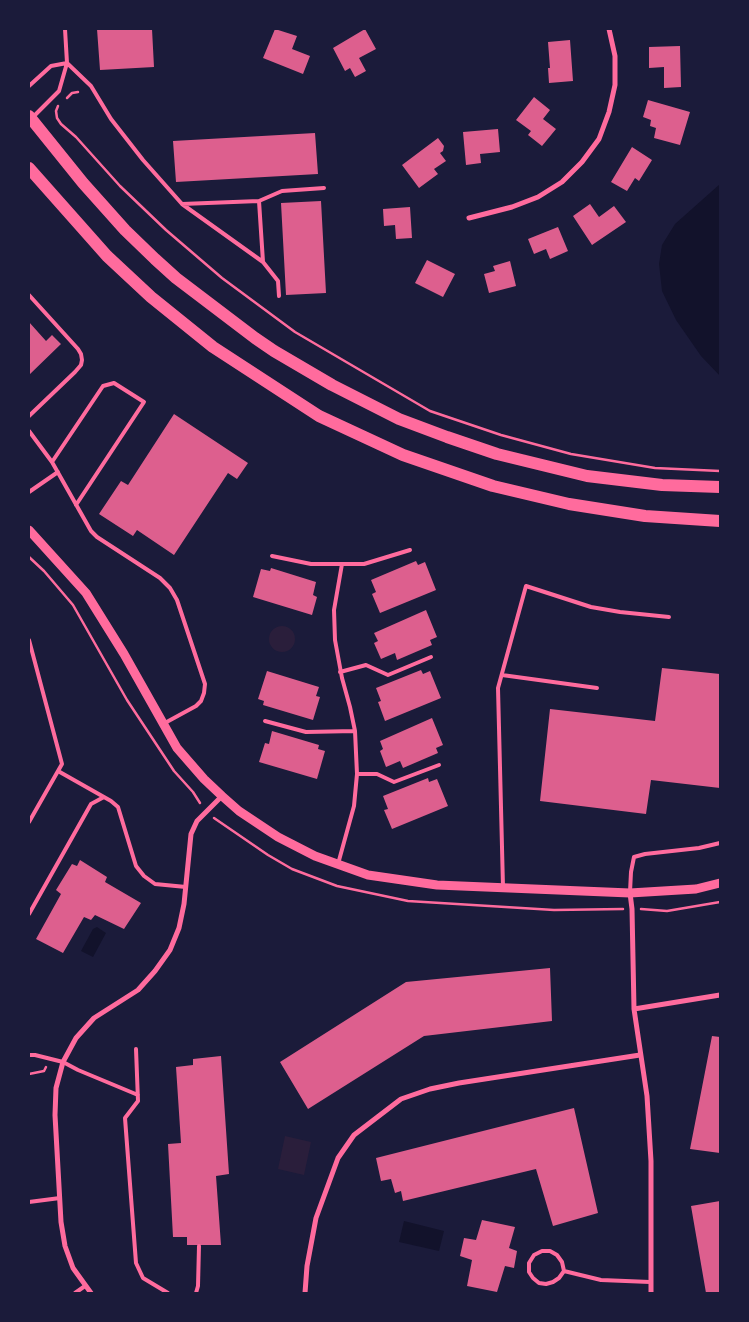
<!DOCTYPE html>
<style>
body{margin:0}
#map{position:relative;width:749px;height:1322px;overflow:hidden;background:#1b1b3a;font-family:Jost,sans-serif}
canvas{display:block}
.frame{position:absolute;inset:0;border:30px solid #1b1b3a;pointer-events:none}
</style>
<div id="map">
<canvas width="749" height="1322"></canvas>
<div class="frame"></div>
</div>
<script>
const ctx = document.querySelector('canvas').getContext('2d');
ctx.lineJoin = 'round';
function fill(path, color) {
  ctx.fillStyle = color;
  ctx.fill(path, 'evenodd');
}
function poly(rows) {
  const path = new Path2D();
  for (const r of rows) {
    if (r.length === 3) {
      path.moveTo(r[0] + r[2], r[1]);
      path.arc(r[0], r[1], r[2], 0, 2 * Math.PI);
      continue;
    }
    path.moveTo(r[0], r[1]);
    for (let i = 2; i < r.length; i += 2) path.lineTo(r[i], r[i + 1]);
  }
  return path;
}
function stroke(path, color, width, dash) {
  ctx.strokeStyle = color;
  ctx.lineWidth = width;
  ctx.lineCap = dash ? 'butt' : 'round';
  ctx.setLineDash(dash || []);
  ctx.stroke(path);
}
fill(poly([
 [282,639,13],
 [285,1136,311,1142,304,1175,278,1169]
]), '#2a1e3b');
fill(poly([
 [720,184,720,376,701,356,676,320,662,291,659,264,662,245,675,224],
 [97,927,106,933,93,957,81,951,93,929],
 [404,1221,444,1231,439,1251,399,1242]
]), '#12122b');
fill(poly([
 [97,29,152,29,154,67,100,70],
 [275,29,297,36,292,49,310,56,303,74,263,58],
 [365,29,376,49,359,58,366,71,355,77,350,68,345,71,333,48],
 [570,40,573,81,549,83,548,68,550,68,548,42],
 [680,46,681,87,664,88,664,67,649,68,649,47],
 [534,97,550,110,543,119,556,129,542,146,528,135,531,131,516,120],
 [648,100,690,112,680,145,654,138,656,128,650,126,651,120,643,117],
 [498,129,500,152,480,154,481,163,466,165,463,132],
 [315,133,318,174,176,182,173,141],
 [438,138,444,146,443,151,440,153,446,161,434,169,438,174,419,188,402,165],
 [632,147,652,160,639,181,635,178,627,191,611,182],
 [321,201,326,293,286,295,281,203],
 [590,204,599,217,614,206,626,222,592,245,573,216],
 [410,207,412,238,396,239,395,225,384,226,383,209],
 [558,227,568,251,550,259,546,249,534,254,528,239],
 [427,260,455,274,443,297,415,283],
 [510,261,516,286,489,293,484,274,495,271,493,266],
 [29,322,46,341,52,335,61,344,29,375],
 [174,414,248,463,237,479,228,473,174,555,137,530,133,536,99,514,121,481,128,485],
 [416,561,418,565,425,562,436,590,380,613,372,594,376,592,371,580],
 [271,568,316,582,313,595,317,597,312,615,253,597,261,569,270,571],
 [426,610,437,637,430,640,432,645,397,660,395,653,381,659,374,643,378,641,374,633],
 [662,668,720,674,720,788,651,780,646,814,540,801,550,709,655,721],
 [421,670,423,674,430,671,441,698,385,721,378,702,381,701,376,688],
 [267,671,319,687,316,696,320,697,313,720,263,705,264,701,258,699],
 [432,718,443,745,436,748,438,753,403,768,400,761,386,767,380,751,383,749,380,741],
 [272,731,319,745,318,749,325,751,317,779,259,762,265,743,269,744],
 [428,778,429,782,437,779,448,806,392,829,384,810,388,809,383,796],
 [80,860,107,877,105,882,141,903,124,929,95,915,91,920,84,917,63,953,36,939,61,894,56,890,72,864,77,866],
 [550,968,552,1021,424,1036,308,1109,280,1062,406,982],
 [712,1036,720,1037,720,1153,690,1149],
 [221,1056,229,1174,216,1176,221,1245,187,1245,187,1237,173,1237,168,1144,181,1143,176,1067,193,1065,193,1059],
 [574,1108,598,1213,553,1226,536,1169,403,1201,401,1191,395,1193,391,1179,381,1181,376,1158],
 [720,1201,720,1293,706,1293,691,1206],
 [482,1220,515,1227,509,1248,517,1251,514,1268,505,1266,497,1292,467,1286,472,1260,460,1256,464,1238,476,1240]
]), '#dd5f8e');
stroke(poly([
 [67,98,72,93,78,92],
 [58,106,56,111,57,118,61,124,76,137,120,186,166,230,222,278,295,332,430,411,501,435,571,454,655,468,720,471],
 [29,557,44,571,73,605,127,700,174,771,193,792,200,803],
 [214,818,268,855,292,869,337,886,408,901,554,910,623,909],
 [641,909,667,911,720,902],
 [29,1074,44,1071,46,1067]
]), '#ff6b9d', 2.5);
stroke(poly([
 [67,63,91,86,111,119,143,160,182,204,263,262,259,201,182,204],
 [29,86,51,66,67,63],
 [33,117,59,91,67,63,65,29],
 [259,201,282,191,324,188],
 [263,262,278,281,279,296],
 [29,295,78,349,81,354,82,360,81,365,75,372,29,416],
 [29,431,52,462,91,531,97,537,160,578,170,588,177,600,205,684,204,693,201,701,196,706,163,724],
 [52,462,103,386,114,383,144,402,76,505],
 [29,492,58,472],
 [272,556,311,564,364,564,410,550],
 [29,640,62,764,58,771],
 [340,672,366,665,388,675,431,657],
 [502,675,597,688],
 [265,721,306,732,355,731],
 [357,774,377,774,394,782,439,765],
 [29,822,58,771,111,801,118,807,136,866,144,876,155,884,186,887],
 [338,864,354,806,357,774,355,731,350,707,342,678,335,640,334,610,342,564],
 [503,887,498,688,526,586,591,607,620,612,669,617],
 [630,892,631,872,634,857,645,854,699,848,720,843],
 [29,914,91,804,104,797],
 [136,1049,138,1101,125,1118,136,1263,143,1278,168,1293],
 [29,1055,35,1055,63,1062,78,1070,138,1095],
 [29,1202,60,1198],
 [564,1271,559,1278,553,1282,546,1284,539,1283,533,1278,529,1272,529,1263,534,1255,542,1251,550,1251,557,1255,562,1262,564,1271,601,1280,650,1282],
 [75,1293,85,1286],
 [196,1293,198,1286,199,1246]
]), '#ff6b9d', 4);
stroke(poly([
 [469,218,512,207,538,197,562,182,582,162,599,139,609,112,615,85,615,56,609,29],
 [630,893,632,909,634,1009,647,1096,651,1161,651,1293],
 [634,1009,720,995],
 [91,1293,73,1268,65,1246,61,1222,55,1115,56,1088,63,1062,76,1038,94,1018,138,990,155,971,170,950,179,928,184,904,191,834,197,821,222,796],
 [305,1293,307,1266,316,1218,338,1158,354,1135,401,1099,430,1089,459,1083,640,1055]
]), '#ff6b9d', 5);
stroke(poly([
 [29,530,86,593,124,654,177,748,204,779,222,796,239,811,278,837,315,856,368,875,437,885,630,893,696,889,720,883]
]), '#ff6b9d', 9);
stroke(poly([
 [29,116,83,183,125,230,155,259,176,278,255,338,274,351,332,385,399,419,447,437,497,454,587,476,662,485,720,487],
 [29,168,107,256,151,297,213,347,319,416,403,455,493,486,569,504,645,516,720,521]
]), '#ff6b9d', 12);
</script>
